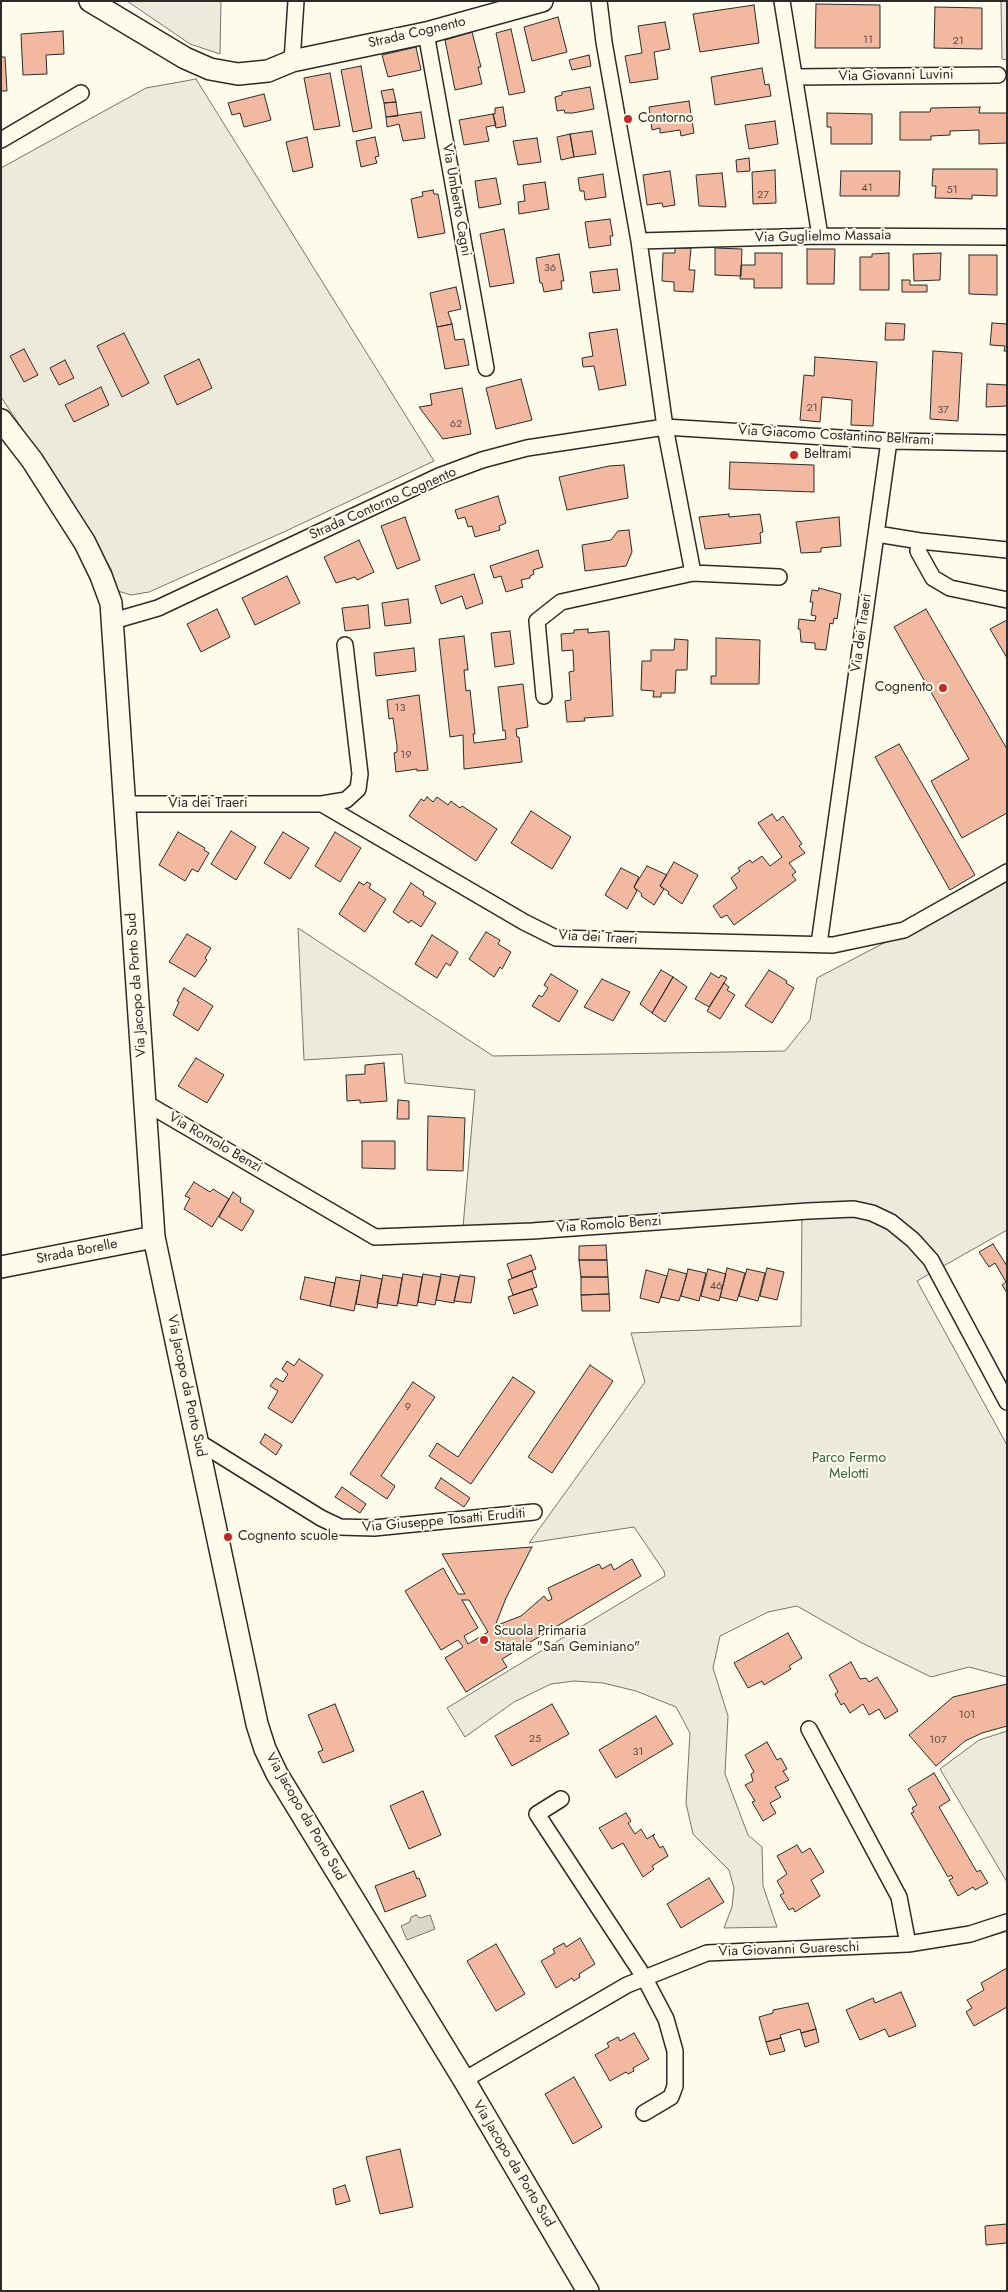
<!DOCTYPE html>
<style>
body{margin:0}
#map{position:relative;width:1008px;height:2292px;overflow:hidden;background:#fdfbea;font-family:Jost,sans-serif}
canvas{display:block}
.frame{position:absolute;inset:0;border:2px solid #2b2b2b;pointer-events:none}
</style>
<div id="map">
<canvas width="1008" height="2292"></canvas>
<div class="frame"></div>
</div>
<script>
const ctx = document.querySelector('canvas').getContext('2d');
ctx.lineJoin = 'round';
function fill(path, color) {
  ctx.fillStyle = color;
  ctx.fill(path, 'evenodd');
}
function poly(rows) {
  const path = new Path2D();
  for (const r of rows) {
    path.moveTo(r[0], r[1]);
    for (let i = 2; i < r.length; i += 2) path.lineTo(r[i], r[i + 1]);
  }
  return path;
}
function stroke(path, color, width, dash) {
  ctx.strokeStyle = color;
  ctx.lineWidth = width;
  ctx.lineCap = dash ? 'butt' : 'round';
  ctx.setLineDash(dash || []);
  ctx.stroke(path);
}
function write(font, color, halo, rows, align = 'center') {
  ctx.font = font + ' Jost,sans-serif';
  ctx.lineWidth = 4;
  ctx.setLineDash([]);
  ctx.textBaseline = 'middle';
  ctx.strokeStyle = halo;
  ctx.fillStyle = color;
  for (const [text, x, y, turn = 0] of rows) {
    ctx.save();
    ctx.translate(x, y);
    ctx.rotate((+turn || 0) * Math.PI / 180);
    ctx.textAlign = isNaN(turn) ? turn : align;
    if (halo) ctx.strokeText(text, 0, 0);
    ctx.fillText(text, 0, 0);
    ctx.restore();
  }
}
const green = poly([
 [1001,1,1007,1,1007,60,1002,59,1001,1],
 [196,79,434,461,286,531,149,592,131,595,118,591,111,569,62,488,1,397,1,168,146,88,196,79],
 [1007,876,1007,1230,917,1281,1007,1445,1007,1677,969,1667,931,1677,862,1643,797,1606,768,1612,720,1636,713,1668,728,1716,725,1774,748,1835,762,1847,763,1886,777,1927,724,1928,732,1907,734,1888,729,1870,693,1834,686,1803,690,1733,676,1707,636,1691,603,1683,574,1681,551,1684,514,1702,465,1737,447,1708,665,1576,664,1571,634,1527,529,1543,645,1382,631,1333,801,1326,802,1210,463,1227,475,1090,405,1083,402,1054,304,1060,298,928,493,1056,785,1051,810,1020,817,978,926,921,1007,876],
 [1007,1731,1007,1882,940,1769,979,1740,1007,1731]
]);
fill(green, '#ecebdb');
stroke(green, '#74746e', 1);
const parking = poly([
 [127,1,221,1,220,54,190,44,127,1]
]);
fill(parking, '#eceadb');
stroke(parking, '#74746e', 1);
const water = poly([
 [416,1915,420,1918,430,1915,435,1929,407,1940,401,1926,410,1922,411,1917,416,1915]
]);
fill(water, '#d8d7c9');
stroke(water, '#74746e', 1);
const building = poly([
 [816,4,880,5,880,48,815,48,816,4],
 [754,5,759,43,700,52,693,14,754,5],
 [935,7,982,8,982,49,934,48,935,7],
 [558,17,567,52,532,61,524,27,558,17],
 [665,22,670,49,654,52,658,79,630,83,625,56,642,53,638,26,665,22],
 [511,29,525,92,509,95,496,33,511,29],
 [63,31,64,54,46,55,47,74,23,75,21,34,63,31],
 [472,32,481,67,478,67,482,84,455,90,445,40,472,32],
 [416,47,421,70,388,77,382,55,416,47],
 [589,55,591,66,572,70,569,60,589,55],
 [1,57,5,57,7,91,1,91,1,57],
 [361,66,372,128,353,132,341,70,361,66],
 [762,68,765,85,769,84,771,96,715,105,711,77,762,68],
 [330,73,340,126,314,130,304,78,330,73],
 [590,87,594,109,573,113,565,113,564,110,557,111,555,97,562,95,562,92,590,87],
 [393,89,396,102,384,103,381,91,393,89],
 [264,94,271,120,244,127,240,113,232,115,228,103,264,94],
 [689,101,694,133,681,136,680,130,660,133,660,128,652,130,649,107,689,101],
 [396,102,398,116,386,117,384,103,396,102],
 [503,107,506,126,496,128,493,114,495,114,495,108,503,107],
 [980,107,979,113,1007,113,1007,143,979,144,979,130,950,131,950,135,931,136,931,140,900,140,900,112,930,112,931,108,980,107],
 [421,112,425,138,403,141,399,124,387,127,386,117,421,112],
 [827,113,872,114,872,144,831,144,831,127,827,127,827,113],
 [493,114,496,125,486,127,489,141,464,145,459,120,493,114],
 [775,121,778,144,749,149,745,125,775,121],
 [592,131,596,154,574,157,570,134,592,131],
 [570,134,574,157,561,160,557,137,570,134],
 [307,137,313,167,293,172,286,142,307,137],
 [375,137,379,156,375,157,377,163,361,167,356,141,375,137],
 [537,138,541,162,518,165,513,141,537,138],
 [749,158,750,171,737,172,736,160,749,158],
 [933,169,997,169,997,196,972,195,972,199,935,198,936,186,932,186,933,169],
 [775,170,776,203,753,204,752,172,775,170],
 [670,171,675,205,663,207,662,203,647,205,643,175,670,171],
 [841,171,900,171,899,196,840,196,841,171],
 [722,173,726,207,699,206,696,175,722,173],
 [603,174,606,197,585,200,584,191,580,191,578,178,603,174],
 [496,178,501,204,479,208,475,181,496,178],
 [545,182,549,209,519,214,518,202,525,201,523,185,545,182],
 [433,190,434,194,438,194,445,233,418,238,411,199,423,196,422,192,433,190],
 [610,219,613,236,610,236,611,245,589,248,585,222,610,219],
 [504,229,514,283,490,287,480,234,504,229],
 [675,248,691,248,689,270,695,270,693,292,674,291,674,282,662,281,663,253,675,253,675,248],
 [715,248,742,249,741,276,715,275,715,248],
 [807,249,835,249,834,284,807,284,807,249],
 [755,253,782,253,782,288,754,288,754,279,740,279,741,265,755,265,755,253],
 [889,253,889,290,860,290,860,257,872,257,872,254,889,253],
 [941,253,940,280,914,281,913,254,941,253],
 [559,254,564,281,561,281,562,289,544,292,542,283,540,283,536,258,559,254],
 [969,255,997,255,997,295,969,294,969,255],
 [617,269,620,290,593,293,590,272,617,269],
 [902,280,910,280,910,285,927,285,927,292,902,292,902,280],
 [456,287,461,309,448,312,452,324,437,327,430,293,456,287],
 [886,323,905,324,904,340,885,340,886,323],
 [992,323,1007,324,1007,351,1004,351,1005,346,990,345,992,323],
 [452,324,455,340,464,339,469,365,445,369,437,327,452,324],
 [617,329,626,385,599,390,594,366,583,367,582,358,593,356,589,333,617,329],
 [124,333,149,383,122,397,97,346,124,333],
 [24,349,38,375,24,382,10,356,24,349],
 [933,351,962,353,958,421,930,419,933,351],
 [815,357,877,362,873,426,851,425,852,400,822,397,820,422,800,420,804,375,814,376,815,357],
 [199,359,212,388,177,405,164,376,199,359],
 [65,360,74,378,59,385,50,368,65,360],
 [521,379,532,420,496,429,486,388,521,379],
 [987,384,1007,385,1007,406,986,407,987,384],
 [101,387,109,405,74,422,65,405,101,387],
 [462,388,471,434,443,439,419,407,432,405,430,394,462,388],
 [730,462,814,465,814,492,729,489,730,462],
 [624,465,628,498,567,510,559,477,609,466,624,465],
 [498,496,506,523,499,526,500,530,475,537,472,526,468,527,465,517,458,519,455,510,498,496],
 [729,514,729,517,760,514,763,532,760,533,761,543,705,549,699,517,729,514],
 [405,517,420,560,397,569,381,526,405,517],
 [839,517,841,546,821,548,821,552,801,553,796,522,839,517],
 [629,530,632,552,626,566,585,571,582,545,611,540,618,531,629,530],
 [359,540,374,572,357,580,355,577,336,583,324,557,359,540],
 [538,550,543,567,533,570,534,574,530,576,530,578,521,580,523,587,506,592,501,576,494,578,490,566,538,550],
 [474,574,483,603,466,609,462,596,441,604,435,586,474,574],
 [287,576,300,603,255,625,242,598,287,576],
 [819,588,841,594,837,619,834,618,833,624,830,623,826,650,815,649,815,643,801,642,800,629,798,629,799,619,815,621,816,616,811,615,813,602,810,602,812,590,818,591,819,588],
 [408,599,411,623,385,626,382,603,408,599],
 [368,605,370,628,345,631,342,608,368,605],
 [217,609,230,637,201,652,187,624,217,609],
 [926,609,1007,749,1007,813,962,838,931,781,969,759,894,627,926,609],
 [1007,620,1007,658,990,629,1007,620],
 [588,629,588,633,609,631,613,716,584,718,585,721,567,722,565,701,571,700,569,672,574,671,573,650,562,651,561,634,574,633,574,630,588,629],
 [510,631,514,664,495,667,491,633,510,631],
 [464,636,468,670,464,670,466,691,470,690,475,734,473,734,474,743,506,739,505,730,503,731,498,687,523,684,528,727,516,729,517,737,519,737,522,762,464,769,463,735,450,737,439,639,464,636],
 [716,638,760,640,759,684,711,684,711,676,716,676,716,638],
 [675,639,688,640,687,670,676,670,675,693,661,693,661,697,653,697,654,691,641,690,642,661,651,661,651,650,674,650,675,639],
 [414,648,416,671,376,676,374,653,414,648],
 [419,695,428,770,417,771,417,769,396,772,394,753,397,752,397,746,393,718,389,719,387,700,419,695],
 [899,744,975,875,950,890,875,757,899,744],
 [427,797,433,802,437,797,448,805,451,801,460,808,462,806,497,829,476,861,409,816,421,799,424,801,427,797],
 [531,811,571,837,552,869,511,843,531,811],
 [772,814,777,821,783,816,802,844,799,846,805,853,789,863,796,872,792,875,796,880,734,925,727,915,721,918,713,906,737,888,731,878,740,871,738,868,750,860,752,863,762,856,770,866,782,857,758,823,772,814],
 [231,831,256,847,236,880,211,864,231,831],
 [178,832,205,848,204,850,209,853,198,872,192,869,185,881,159,865,178,832],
 [283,832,309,848,290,879,264,863,283,832],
 [335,832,361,848,340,882,315,866,335,832],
 [674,862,698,875,682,904,668,894,669,892,660,886,674,862],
 [647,866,667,875,660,886,664,889,654,905,641,896,642,894,634,887,647,866],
 [621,868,639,877,634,887,637,891,627,909,605,895,621,868],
 [359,882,364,885,367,882,371,884,369,888,386,899,365,932,339,914,359,882],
 [411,883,424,892,423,895,436,903,421,927,411,920,409,923,393,912,411,883],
 [486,932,500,940,498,944,511,952,502,969,500,967,494,977,469,959,486,932],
 [187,934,211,948,205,958,207,960,195,977,169,962,187,934],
 [432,935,458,952,450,966,446,963,437,978,415,964,432,935],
 [661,970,673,977,652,1013,640,1004,661,970],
 [769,970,787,981,786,983,794,988,772,1023,745,1006,769,970],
 [711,973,719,978,721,975,727,978,709,1007,695,999,711,973],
 [551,974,578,991,559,1022,532,1006,539,995,542,997,548,988,544,985,551,974],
 [673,977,687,987,665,1022,652,1013,673,977],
 [602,979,630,992,613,1021,584,1007,602,979],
 [724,983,729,987,727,990,735,995,720,1019,707,1011,724,983],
 [184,988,213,1006,198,1031,173,1015,179,1002,177,1001,184,988],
 [196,1058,224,1075,207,1103,178,1086,196,1058],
 [384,1063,387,1101,360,1103,360,1100,347,1101,346,1075,365,1074,365,1065,384,1063],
 [398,1100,409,1101,409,1119,397,1119,398,1100],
 [428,1116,465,1118,463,1171,427,1170,428,1116],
 [362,1141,395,1141,395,1169,362,1168,362,1141],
 [194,1182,210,1192,213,1189,229,1199,212,1227,184,1209,190,1198,185,1196,194,1182],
 [233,1192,241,1198,240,1202,254,1211,242,1231,219,1217,233,1192],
 [993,1244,1007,1266,1007,1293,1002,1285,1006,1282,995,1263,989,1267,979,1252,993,1244],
 [606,1245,607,1260,579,1260,579,1246,606,1245],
 [531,1255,536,1269,512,1278,507,1264,531,1255],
 [579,1260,607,1260,608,1277,581,1277,579,1260],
 [727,1268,745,1273,737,1301,720,1297,727,1268],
 [767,1268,784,1272,777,1300,760,1296,767,1268],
 [669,1269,687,1274,679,1301,661,1297,669,1269],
 [688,1269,706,1273,699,1301,681,1296,688,1269],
 [708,1269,726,1274,719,1301,701,1296,708,1269],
 [747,1269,765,1273,758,1301,739,1296,747,1269],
 [646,1270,667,1276,659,1303,640,1298,646,1270],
 [532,1271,537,1287,513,1295,508,1280,532,1271],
 [403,1274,422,1277,417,1306,398,1303,403,1274],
 [423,1274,441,1277,435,1305,418,1302,423,1274],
 [441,1274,459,1277,454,1303,436,1300,441,1274],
 [361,1275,382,1279,377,1308,356,1304,361,1275],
 [383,1275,402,1278,397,1306,377,1303,383,1275],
 [460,1275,475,1277,471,1303,454,1301,460,1275],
 [305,1277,335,1283,330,1306,300,1299,305,1277],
 [336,1277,360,1281,354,1311,330,1306,336,1277],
 [581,1277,608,1277,609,1294,581,1295,581,1277],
 [532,1289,538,1305,514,1314,508,1297,532,1289],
 [609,1294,610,1311,582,1311,581,1295,609,1294],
 [299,1359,323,1375,292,1423,268,1408,278,1391,270,1386,276,1378,283,1382,288,1374,282,1369,287,1361,294,1366,299,1359],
 [590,1365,613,1381,552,1473,528,1457,590,1365],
 [513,1377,535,1392,471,1484,429,1456,437,1443,458,1457,513,1377],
 [413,1382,435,1397,381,1476,395,1486,387,1499,350,1474,413,1382],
 [265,1434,282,1445,276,1455,260,1443,265,1434],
 [441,1478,470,1498,464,1507,435,1488,441,1478],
 [342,1487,366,1504,360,1513,335,1497,342,1487],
 [532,1547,506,1598,495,1626,521,1616,544,1596,548,1601,552,1599,548,1588,599,1564,602,1569,611,1564,614,1570,632,1559,641,1576,502,1659,507,1667,466,1692,445,1658,463,1647,458,1640,441,1650,405,1591,443,1568,458,1594,465,1594,442,1554,532,1547],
 [462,1600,469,1600,488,1632,468,1644,464,1636,478,1628,462,1600],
 [788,1633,802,1658,789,1666,791,1669,764,1685,762,1681,748,1688,734,1663,788,1633],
 [851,1662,860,1679,866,1678,869,1682,877,1677,898,1711,885,1719,879,1709,869,1715,863,1704,850,1713,844,1703,841,1705,835,1694,838,1692,829,1675,851,1662],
 [1007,1684,1007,1726,982,1733,965,1741,936,1766,909,1735,953,1697,1007,1684],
 [335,1704,354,1751,323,1763,318,1752,323,1750,308,1715,335,1704],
 [552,1704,569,1734,512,1766,495,1736,552,1704],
 [656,1716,673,1744,616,1778,599,1750,656,1716],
 [767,1742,777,1760,781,1758,787,1769,783,1771,789,1780,775,1787,781,1797,770,1803,776,1813,763,1821,752,1802,755,1801,745,1785,753,1781,751,1774,754,1772,745,1755,767,1742],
 [934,1773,950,1800,939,1807,977,1872,980,1870,988,1883,975,1890,973,1887,958,1896,949,1880,953,1878,951,1875,948,1877,911,1813,914,1812,912,1808,917,1805,908,1789,934,1773],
 [423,1791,441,1835,409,1849,390,1806,423,1791],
 [626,1813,631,1821,628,1823,635,1834,641,1829,647,1839,655,1834,653,1836,660,1848,663,1846,668,1856,652,1866,654,1869,643,1877,623,1843,612,1849,599,1828,626,1813],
 [797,1845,802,1853,810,1848,824,1872,811,1880,820,1896,795,1912,793,1908,789,1910,780,1895,784,1893,777,1881,787,1874,777,1856,797,1845],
 [414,1871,417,1879,419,1878,426,1896,385,1912,375,1886,414,1871],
 [709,1878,724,1902,681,1928,667,1904,709,1878],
 [580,1938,595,1964,579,1974,580,1977,574,1981,572,1978,556,1988,541,1961,555,1953,553,1949,564,1943,566,1947,580,1938],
 [496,1944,525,1994,496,2011,467,1961,496,1944],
 [1007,1968,1007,2007,974,2026,966,2012,972,2008,967,2000,984,1990,981,1983,1007,1968],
 [901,1992,916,2026,889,2037,885,2029,860,2040,846,2010,873,1998,875,2003,901,1992],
 [808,2003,816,2029,801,2033,800,2029,780,2035,781,2038,766,2042,759,2017,773,2013,773,2010,808,2003],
 [816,2029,819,2042,805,2047,801,2033,816,2029],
 [634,2033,649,2059,633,2068,634,2071,628,2074,626,2072,610,2081,595,2055,609,2047,607,2043,618,2037,620,2041,634,2033],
 [781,2038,785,2051,770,2055,766,2042,781,2038],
 [574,2077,602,2127,573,2144,545,2094,574,2077],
 [400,2149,413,2207,380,2214,366,2157,400,2149],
 [345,2185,350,2201,336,2205,333,2189,345,2185],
 [1007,2224,1007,2243,986,2245,985,2226,1007,2224]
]);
fill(building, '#f2b8a0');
stroke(building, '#2b2b2b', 1);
const street = poly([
 [599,1,604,42,639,241,665,427,693,573],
 [782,1,820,236],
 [426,33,486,368],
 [292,61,296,1],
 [794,77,998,75],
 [1,140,81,93],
 [639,241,820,236,1007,237],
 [877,534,920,541,1007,550],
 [920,541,918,551,933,578,950,588,1007,600],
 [113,621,158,608,439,476,482,460,527,448,665,427,889,441,1007,443],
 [544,696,537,621,561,602,693,573,779,577],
 [124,804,322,804,524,922,556,938,833,945,904,930,1007,872],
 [322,804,346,800,358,789,360,774,345,645],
 [819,944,889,441],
 [144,1102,375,1237,532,1231,808,1211,854,1209,872,1213,891,1222,913,1240,931,1260,1007,1402],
 [197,1441,321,1518,340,1527,374,1528,534,1512],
 [809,1729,899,1897,908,1944],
 [561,1799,537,1814,644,1977,666,2019,675,2051,675,2086,671,2097,644,2113],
 [464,2080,627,1985,707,1953,908,1944,970,1934,1007,1922]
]);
const secondary = poly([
 [90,1,185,58,210,69,238,74,268,71,292,61,426,33,542,1],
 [1,420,32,460,85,543,101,576,111,603,154,1237,257,1724,265,1749,277,1774,464,2080,588,2291],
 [1,1267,154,1237]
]);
stroke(street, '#2b2b2b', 18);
stroke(secondary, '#2b2b2b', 24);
stroke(street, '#fdfbea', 15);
stroke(secondary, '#fdfbea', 21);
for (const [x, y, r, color] of [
 [628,119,5,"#c62828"],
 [794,455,5,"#c62828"],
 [943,688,5,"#c62828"],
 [228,1537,5,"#c62828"],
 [484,1640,5,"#c62828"]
]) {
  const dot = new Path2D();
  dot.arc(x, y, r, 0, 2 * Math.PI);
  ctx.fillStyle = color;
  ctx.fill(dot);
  stroke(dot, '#fdfbea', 2);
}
write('11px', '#5d4e48', null, [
 ["11",868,40],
 ["21",958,41],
 ["41",867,188],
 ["51",952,190],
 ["27",763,195],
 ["36",550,268],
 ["21",812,408],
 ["37",943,410],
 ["62",456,424],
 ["13",400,708],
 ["19",406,755],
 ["46",716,1286],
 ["9",408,1407],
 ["101",967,1715],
 ["25",535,1739],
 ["107",938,1740],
 ["31",638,1752]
]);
write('14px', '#2b2b2b', '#fdfbea', [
 ["Strada Cognento",417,33,-13],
 ["Via Giovanni Luvini",896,76,-1],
 ["Via Umberto Cagni",456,200,80],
 ["Via Guglielmo Massaia",823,237,-1],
 ["Via Giacomo Costantino Beltrami",836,436,3],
 ["Strada Contorno Cognento",383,504,-24],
 ["Via dei Traeri",862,633,-82],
 ["Via dei Traeri",208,804],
 ["Via dei Traeri",598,938,3],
 ["Via Jacopo da Porto Sud",137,985,-94],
 ["Via Romolo Benzi",215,1143,30],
 ["Via Romolo Benzi",609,1225,-4],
 ["Strada Borelle",77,1252,-11],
 ["Via Jacopo da Porto Sud",186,1386,78],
 ["Via Giuseppe Tosatti Eruditi",444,1521,-5],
 ["Via Jacopo da Porto Sud",305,1817,60],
 ["Via Giovanni Guareschi",789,1950,-2],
 ["Via Jacopo da Porto Sud",513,2164,59]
]);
write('14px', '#2b2b2b', '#fdfbea', [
 ["Contorno",638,119],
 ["Beltrami",804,455],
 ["Cognento",933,688,"right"],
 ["Cognento scuole",238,1537],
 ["Scuola Primaria",494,1632],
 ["Statale \"San Geminiano\"",494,1648]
], 'left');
write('14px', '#34623c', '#fdfbea', [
 ["Parco Fermo",849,1459],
 ["Melotti",849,1475]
]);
</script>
